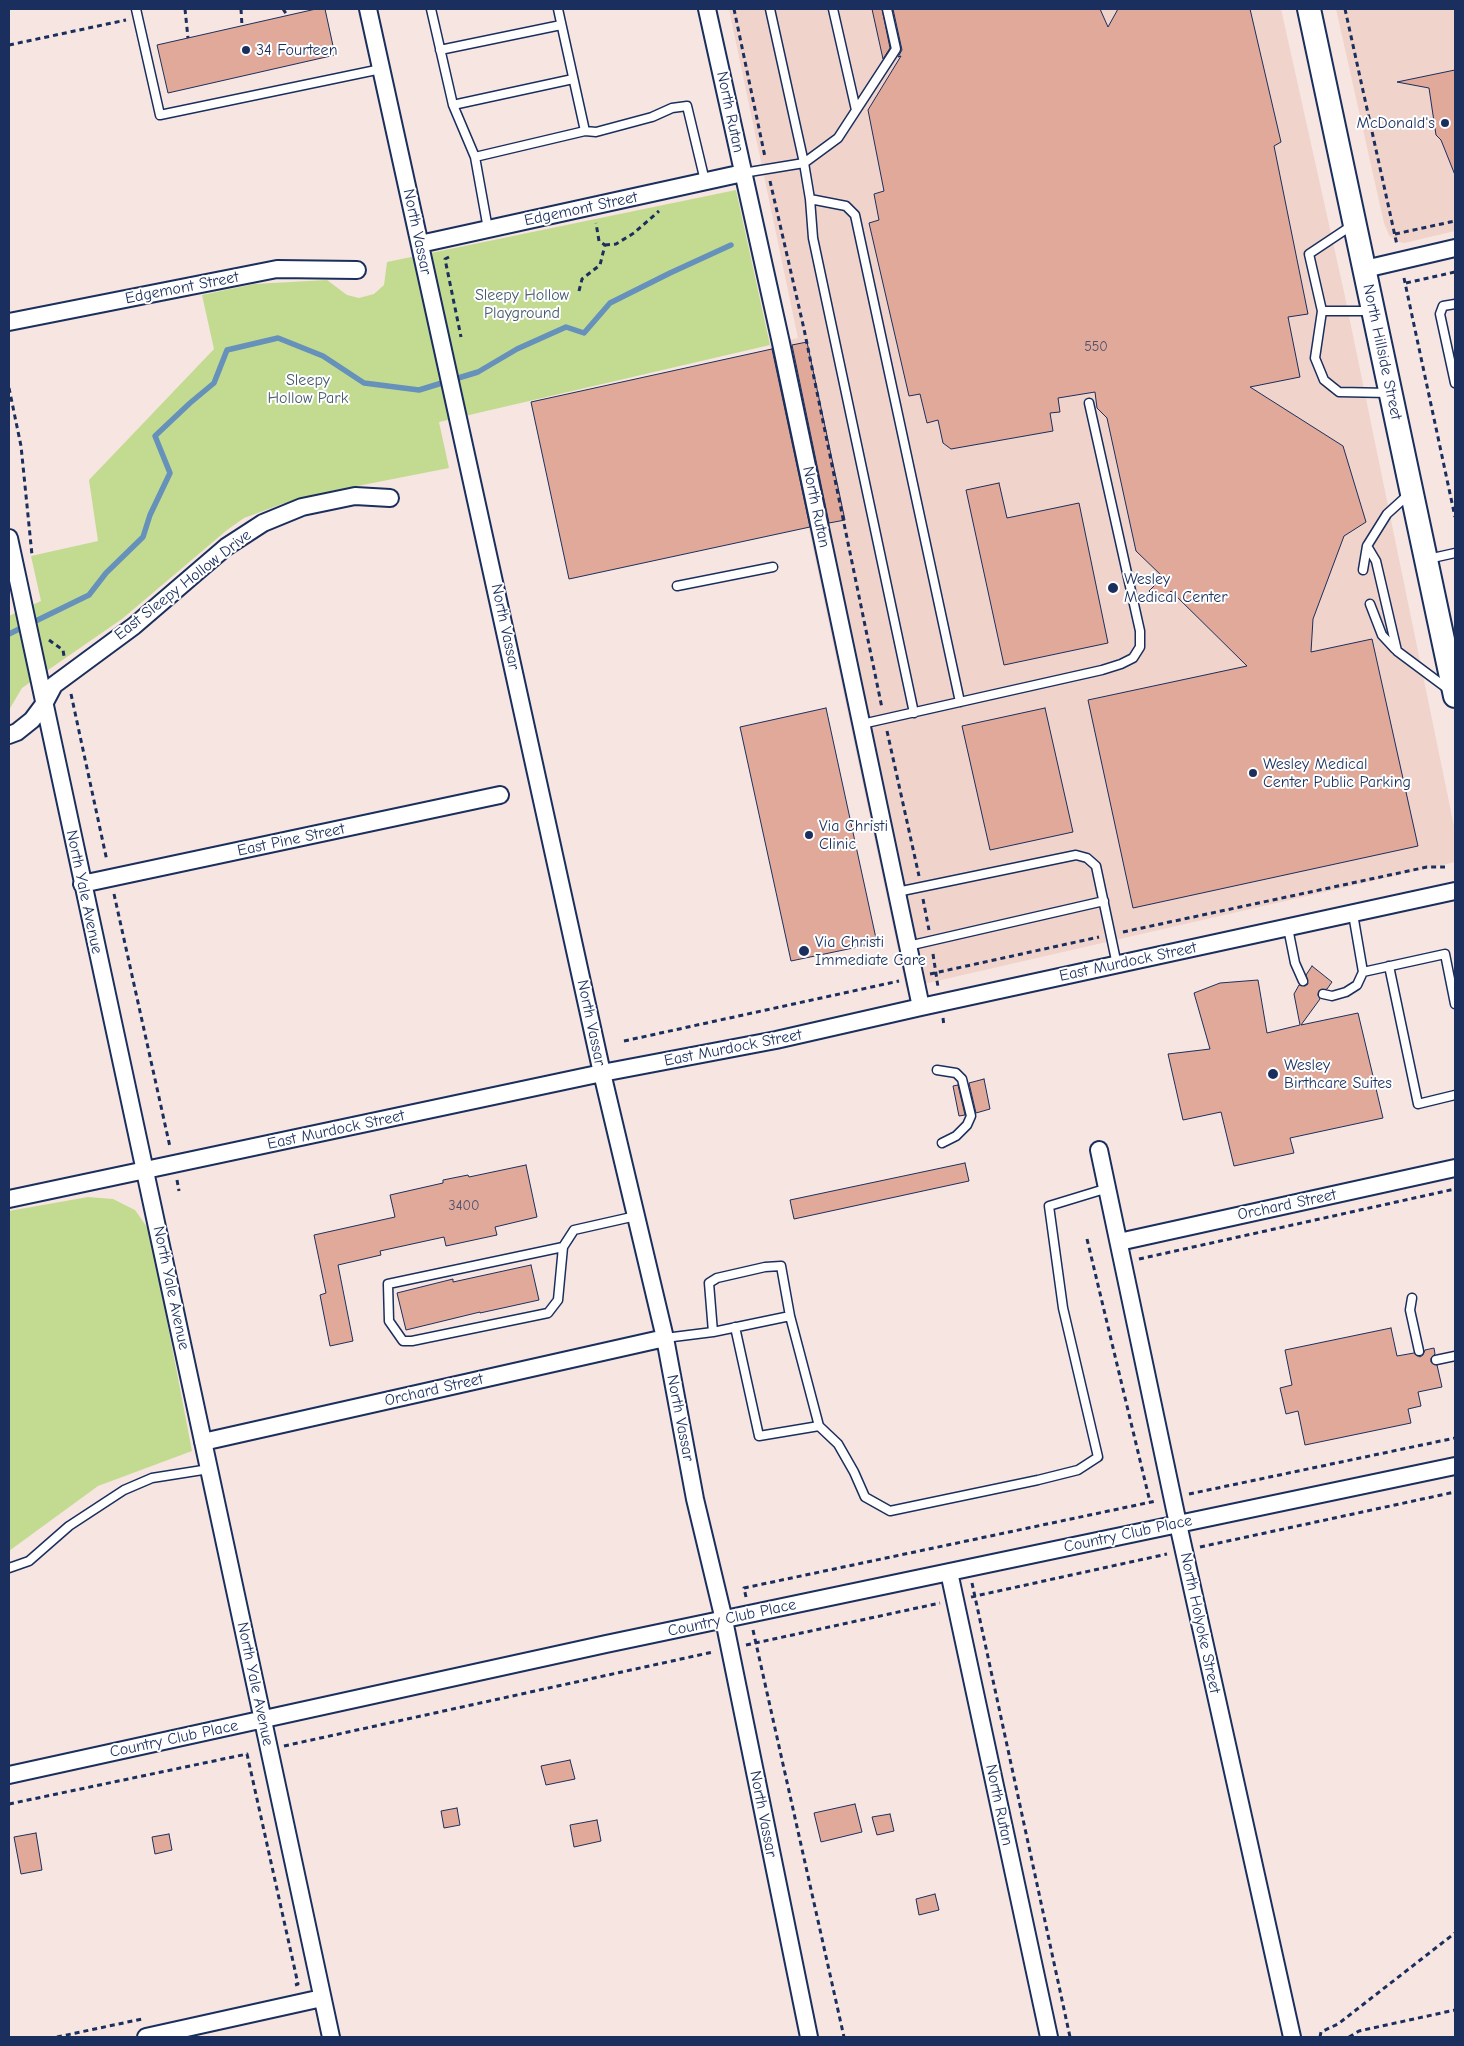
<!DOCTYPE html>
<style>
body{margin:0}
#map{position:relative;width:1464px;height:2046px;overflow:hidden;background:#f6e5e0;font-family:"Comic Neue",sans-serif}
canvas{display:block}
.frame{position:absolute;inset:0;border:10px solid #1b2f5e;pointer-events:none}
</style>
<div id="map">
<canvas width="1464" height="2046"></canvas>
<div class="frame"></div>
</div>
<script>
const ctx = document.querySelector('canvas').getContext('2d');
ctx.lineJoin = 'round';
function fill(path, color) {
  ctx.fillStyle = color;
  ctx.fill(path, 'evenodd');
}
function poly(rows) {
  const path = new Path2D();
  for (const r of rows) {
    path.moveTo(r[0], r[1]);
    for (let i = 2; i < r.length; i += 2) path.lineTo(r[i], r[i + 1]);
  }
  return path;
}
function stroke(path, color, width, dash) {
  ctx.strokeStyle = color;
  ctx.lineWidth = width;
  ctx.lineCap = dash ? 'butt' : 'round';
  ctx.setLineDash(dash || []);
  ctx.stroke(path);
}
function write(font, color, halo, rows, align = 'center') {
  ctx.font = font + ' "Comic Neue",sans-serif';
  ctx.lineWidth = 4;
  ctx.setLineDash([]);
  ctx.textBaseline = 'middle';
  ctx.strokeStyle = halo;
  ctx.fillStyle = color;
  for (const [text, x, y, turn = 0] of rows) {
    ctx.save();
    ctx.translate(x, y);
    ctx.rotate((+turn || 0) * Math.PI / 180);
    ctx.textAlign = isNaN(turn) ? turn : align;
    if (halo) ctx.strokeText(text, 0, 0);
    ctx.fillText(text, 0, 0);
    ctx.restore();
  }
}
fill(poly([
 [729,9,1281,9,1344,292,1455,831,1455,862,906,988,770,345,798,338],
 [1336,9,1455,9,1455,231,1404,243,1396,241,1389,235,1384,223]
]), '#f0d3cb');
fill(poly([
 [736,190,770,345,439,422,449,468,332,491,282,504,244,518,227,530,122,619,22,688,9,710,9,616,41,601,31,556,98,541,89,480,214,349,202,295,254,284,327,280,347,295,359,298,374,294,384,285,387,262],
 [88,1197,113,1199,135,1210,147,1227,153,1248,192,1451,98,1486,9,1551,9,1211]
]), '#c3db91');
stroke(poly([
 [9,634,89,595,106,573,143,537,150,515,170,473,155,436,190,403,214,383,227,350,278,338,323,356,364,383,419,390,478,372,517,349,566,327,584,333,610,303,670,273,731,245]
]), '#6691ba', 5.5);
const building = poly([
 [316,9,325,9,335,55,168,93,157,45,316,9],
 [872,9,882,9,890,48,883,59,872,9],
 [893,9,1100,9,1108,27,1118,9,1250,9,1281,142,1274,146,1308,314,1288,317,1300,377,1250,387,1343,446,1366,522,1344,536,1313,619,1311,652,1372,639,1418,846,1133,908,1088,700,1247,666,1171,591,1160,602,1149,591,1163,577,1136,551,1107,418,1097,408,1095,392,1058,398,1060,412,1050,413,1053,431,951,449,943,443,938,420,927,423,920,394,909,396,869,223,879,220,874,194,884,191,868,110,901,56,898,57,902,50,893,9],
 [1455,70,1455,175,1441,140,1436,135,1429,88,1397,82,1455,70],
 [807,342,845,520,829,523,792,345,807,342],
 [772,349,810,527,569,579,531,402,772,349],
 [999,483,1007,518,1079,503,1108,643,1004,665,966,490,999,483],
 [826,708,877,943,791,961,740,727,826,708],
 [1045,708,1073,832,990,850,962,726,1045,708],
 [1312,966,1332,982,1327,989,1319,991,1318,995,1320,999,1301,1025,1358,1013,1383,1118,1290,1138,1294,1153,1234,1166,1221,1112,1183,1120,1168,1054,1210,1049,1194,993,1220,983,1258,980,1267,1033,1300,1025,1294,994,1299,985,1305,986,1308,984,1306,975,1312,966],
 [984,1079,990,1109,976,1113,969,1083,984,1079],
 [958,1085,965,1115,959,1116,953,1086,958,1085],
 [965,1163,969,1181,794,1219,790,1200,965,1163],
 [526,1165,537,1217,495,1227,497,1235,446,1246,444,1237,380,1251,381,1255,338,1265,353,1341,330,1346,320,1295,326,1293,314,1235,395,1217,390,1195,443,1183,443,1180,468,1175,469,1177,526,1165],
 [531,1265,539,1300,480,1313,480,1312,406,1330,397,1293,453,1279,453,1282,531,1265],
 [1391,1328,1397,1356,1414,1353,1420,1357,1423,1355,1425,1350,1434,1348,1435,1354,1431,1358,1431,1362,1437,1365,1442,1387,1418,1392,1421,1406,1408,1409,1411,1423,1305,1445,1298,1411,1286,1414,1280,1388,1292,1385,1285,1350,1391,1328],
 [570,1760,575,1779,546,1785,541,1766,570,1760],
 [855,1804,862,1832,821,1842,814,1813,855,1804],
 [457,1808,460,1825,444,1828,441,1811,457,1808],
 [890,1814,894,1831,877,1835,872,1817,890,1814],
 [597,1820,601,1841,574,1847,570,1825,597,1820],
 [36,1833,42,1870,21,1874,14,1837,36,1833],
 [169,1834,172,1850,155,1854,152,1837,169,1834],
 [935,1894,939,1910,919,1915,916,1899,935,1894]
]);
fill(building, '#e1a999');
stroke(building, '#1b2f5e', 1);
const service = poly([
 [136,9,160,115,381,69],
 [431,9,453,105,475,157,488,229],
 [558,9,585,131,596,132,652,117,672,108,687,106,705,181],
 [770,9,804,163,810,199,813,238,914,713],
 [833,9,856,110],
 [440,50,561,25],
 [453,105,573,79],
 [475,157,585,131],
 [743,173,804,163,838,138,896,49,887,9],
 [810,199,846,206,855,215,960,702],
 [1351,226,1309,254,1322,311,1371,311],
 [1455,304,1443,306,1440,314,1455,383],
 [1322,311,1315,358,1324,380,1339,392,1389,393],
 [1409,494,1387,514,1367,546,1376,561,1397,651,1448,689],
 [1428,559,1455,553],
 [1363,570,1367,546],
 [677,586,773,567],
 [1370,604,1382,635,1395,649],
 [862,724,1102,670,1121,664,1133,658,1140,647,1140,631,1089,403],
 [897,892,1076,855,1087,858,1096,866,1117,965],
 [1353,914,1363,972,1445,954,1455,1004],
 [1288,928,1295,963,1303,981],
 [908,946,1104,901],
 [1389,966,1418,1104,1455,1095],
 [1323,994,1332,996,1346,992,1357,985,1363,972],
 [937,1070,956,1073,962,1079,971,1116,967,1125,956,1136,942,1143],
 [563,1247,558,1300,548,1313,412,1341,403,1341,389,1321,388,1284,563,1247,574,1230,636,1216],
 [1412,1298,1410,1310,1419,1351],
 [735,1327,759,1436,819,1426],
 [713,1332,709,1283,717,1278,765,1267,781,1266,790,1316],
 [665,1338,713,1332,790,1316,819,1426,838,1444,854,1472,865,1497,890,1511,1038,1480,1078,1470,1098,1457,1063,1308,1049,1206,1108,1188],
 [1436,1360,1455,1356],
 [9,1568,29,1561,69,1526,124,1490,152,1478,209,1469]
]);
const minor = poly([
 [368,9,602,1073,665,1338,695,1499,724,1620,809,2037],
 [707,9,781,343,921,1007],
 [420,244,743,173],
 [1365,269,1455,248],
 [9,322,277,269,357,270],
 [9,538,331,2037],
 [9,735,17,732,32,720,44,704,54,685,134,626,226,547,263,523,302,507,355,496,390,498],
 [82,884,500,795],
 [1099,1150,1178,1524,1292,2037],
 [9,1199,602,1073,776,1040,921,1007,1455,891],
 [1119,1242,1455,1168],
 [203,1442,665,1338],
 [949,1572,1049,2037],
 [9,1775,606,1644,1455,1466],
 [146,2037,322,1998]
]);
const secondary = poly([
 [1309,9,1455,696]
]);
stroke(service, '#1b2f5e', 11);
stroke(minor, '#1b2f5e', 20);
stroke(secondary, '#1b2f5e', 26);
stroke(poly([
 [185,9,188,38],
 [241,9,242,26],
 [283,9,287,15],
 [734,9,765,157],
 [1345,9,1397,245],
 [9,45,126,20],
 [770,181,804,329,882,708],
 [1395,234,1455,221],
 [605,245,616,244,634,233,659,211],
 [449,257,445,259,461,337],
 [1404,278,1455,517],
 [1406,283,1455,272],
 [579,291,582,279,600,265,605,245,599,241,596,223],
 [9,388,21,446,32,555],
 [49,640,63,650,64,656],
 [71,694,107,861],
 [887,731,919,876],
 [114,894,170,1147],
 [923,899,929,930],
 [1123,932,1427,867,1445,867],
 [933,954,938,987],
 [930,974,1099,937],
 [943,1018,944,1026],
 [624,1041,899,981],
 [177,1180,179,1191],
 [1087,1239,1150,1502],
 [1139,1259,1455,1189],
 [1189,1494,1455,1438],
 [1200,1547,1455,1492],
 [972,1583,1070,2037],
 [746,1597,744,1588,1156,1501],
 [971,1597,1167,1554],
 [753,1630,844,2037],
 [746,1645,940,1603],
 [284,1746,713,1652],
 [9,1804,247,1754,298,1984,295,1985],
 [57,2037,142,2019],
 [1320,2037,1321,2032,1338,2024,1455,1933],
 [1349,2037,1359,2031,1455,2010]
]), '#1b2f5e', 3, [5, 4]);
stroke(service, '#fff', 8);
stroke(minor, '#fff', 16);
stroke(secondary, '#fff', 22);
for (const [x, y, r, color] of [
 [246,50,5,"#1b2f5e"],
 [1445,123,5,"#1b2f5e"],
 [1113,588,6,"#1b2f5e"],
 [1253,773,5,"#1b2f5e"],
 [809,835,5,"#1b2f5e"],
 [804,951,6,"#1b2f5e"],
 [1273,1074,6,"#1b2f5e"]
]) {
  const dot = new Path2D();
  dot.arc(x, y, r, 0, 2 * Math.PI);
  ctx.fillStyle = color;
  ctx.fill(dot);
  stroke(dot, '#fff', 2);
}
write('14px', '#4c4e6d', null, [
 ["550",1096,347],
 ["3400",464,1206]
]);
write('16px', '#1b2f5e', '#fff', [
 ["34 Fourteen",256,50],
 ["McDonald's",1435,123,"right"],
 ["Wesley",1124,579],
 ["Medical Center",1124,597],
 ["Wesley Medical",1263,764],
 ["Center Public Parking",1263,782],
 ["Via Christi",819,826],
 ["Clinic",819,844],
 ["Via Christi",815,942],
 ["Immediate Care",815,960],
 ["Wesley",1284,1065],
 ["Birthcare Suites",1284,1083]
], 'left');
write('16px', '#1b2f5e', '#fff', [
 ["North Rutan",730,112,78],
 ["Edgemont Street",581,209,-12],
 ["North Vassar",417,232,78],
 ["Edgemont Street",182,288,-11],
 ["North Hillside Street",1382,352,78],
 ["North Rutan",816,507,78],
 ["East Sleepy Hollow Drive",183,585,-38],
 ["North Vassar",505,627,78],
 ["East Pine Street",291,840,-12],
 ["North Yale Avenue",84,892,78],
 ["East Murdock Street",1128,962,-12],
 ["North Vassar",591,1023,78],
 ["East Murdock Street",733,1048,-11],
 ["East Murdock Street",336,1130,-12],
 ["Orchard Street",1287,1205,-12],
 ["North Yale Avenue",171,1288,78],
 ["Orchard Street",434,1390,-13],
 ["North Vassar",680,1418,79],
 ["Country Club Place",1128,1534,-12],
 ["Country Club Place",732,1618,-12],
 ["North Holyoke Street",1200,1623,78],
 ["North Yale Avenue",255,1684,78],
 ["Country Club Place",174,1739,-12],
 ["North Rutan",999,1805,78],
 ["North Vassar",763,1814,79]
]);
write('16px', '#455a6b', '#fff', [
 ["Sleepy Hollow",522,295],
 ["Playground",522,313],
 ["Sleepy",308,380],
 ["Hollow Park",308,398]
]);
</script>
